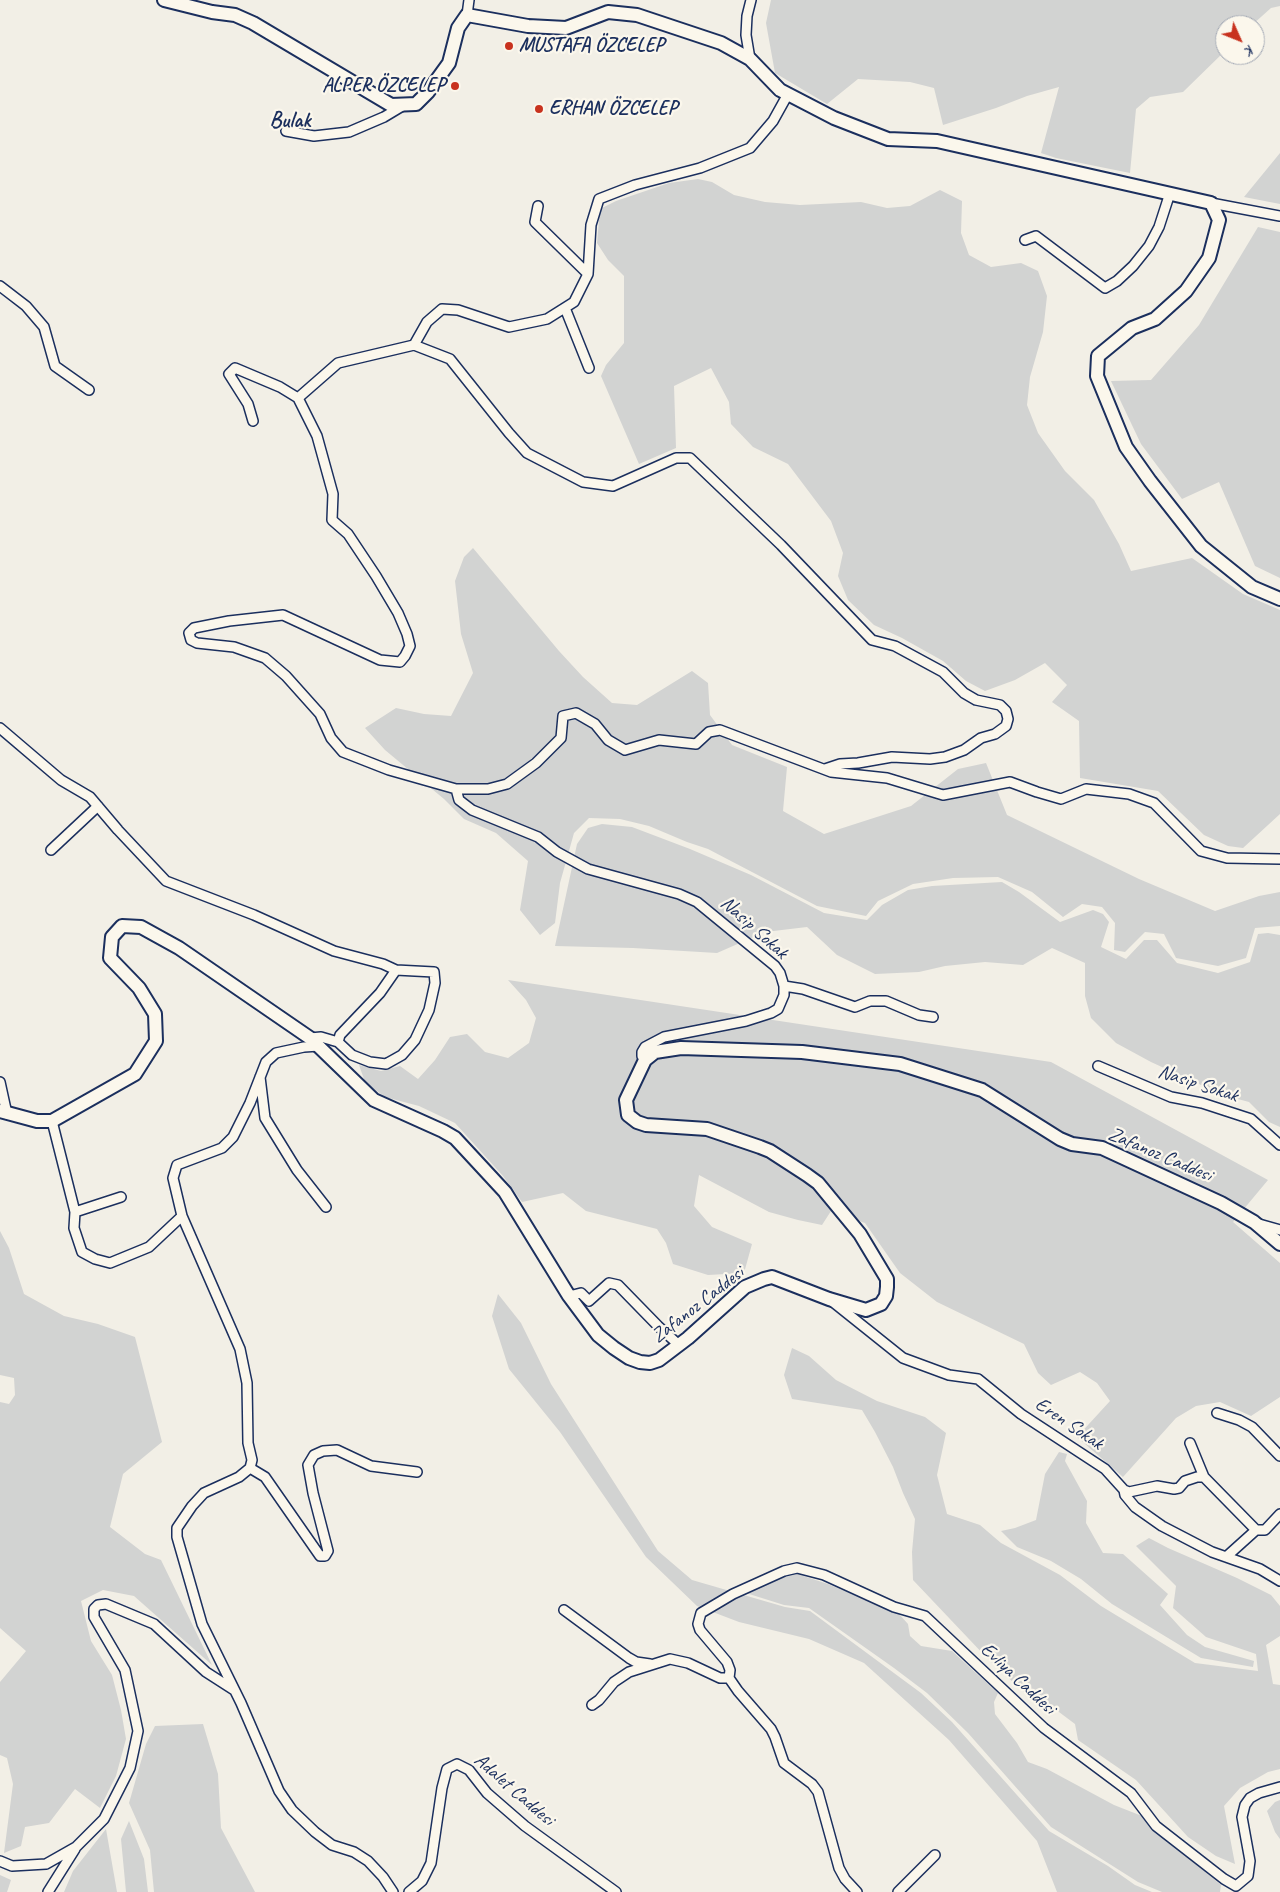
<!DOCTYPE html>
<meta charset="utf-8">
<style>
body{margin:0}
#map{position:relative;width:1280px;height:1892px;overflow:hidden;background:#f2efe6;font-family:Caveat,sans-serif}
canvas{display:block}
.north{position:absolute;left:1215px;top:15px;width:50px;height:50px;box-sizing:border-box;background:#fbf7ec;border:1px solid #a1a7b3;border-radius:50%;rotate:134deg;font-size:14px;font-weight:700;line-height:20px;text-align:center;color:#1b2f5e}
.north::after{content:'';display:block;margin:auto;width:18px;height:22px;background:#c8321e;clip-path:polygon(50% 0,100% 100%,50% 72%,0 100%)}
</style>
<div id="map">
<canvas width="1280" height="1892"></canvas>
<div class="north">K</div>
</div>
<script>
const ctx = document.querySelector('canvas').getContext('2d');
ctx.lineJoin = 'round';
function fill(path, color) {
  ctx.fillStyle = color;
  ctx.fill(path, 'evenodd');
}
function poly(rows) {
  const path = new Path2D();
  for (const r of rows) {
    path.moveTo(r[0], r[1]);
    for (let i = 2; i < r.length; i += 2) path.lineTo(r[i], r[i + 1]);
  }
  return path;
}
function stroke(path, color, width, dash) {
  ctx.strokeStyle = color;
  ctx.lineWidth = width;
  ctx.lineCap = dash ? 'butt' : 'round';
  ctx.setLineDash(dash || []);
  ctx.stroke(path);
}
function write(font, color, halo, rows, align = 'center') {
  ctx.font = font + ' Caveat,sans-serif';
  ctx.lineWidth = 4.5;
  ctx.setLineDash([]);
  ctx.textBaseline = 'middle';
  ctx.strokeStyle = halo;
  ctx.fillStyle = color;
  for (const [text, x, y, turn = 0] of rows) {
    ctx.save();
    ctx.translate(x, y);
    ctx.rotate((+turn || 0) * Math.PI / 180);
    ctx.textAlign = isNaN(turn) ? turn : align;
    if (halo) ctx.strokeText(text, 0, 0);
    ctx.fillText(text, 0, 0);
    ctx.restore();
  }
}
fill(poly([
 [771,0,1280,0,1280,6,1271,8,1252,25,1225,25,1225,51,1183,92,1150,97,1136,109,1130,173,1056,158,1041,153,1059,87,1027,96,996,108,943,125,934,88,910,82,858,79,827,104,775,73,766,23],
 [1280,153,1280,204,1244,197],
 [698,179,712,182,734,195,765,202,800,205,861,202,887,208,910,206,940,190,962,201,961,233,969,255,991,267,1021,263,1038,271,1047,296,1043,332,1030,377,1027,405,1038,433,1065,471,1094,500,1119,544,1131,571,1192,558,1243,594,1280,610,1280,814,1243,848,1228,846,1204,835,1158,791,1080,778,1079,721,1052,702,1067,685,1045,663,1015,680,985,691,966,681,943,661,902,638,874,625,848,600,838,576,843,553,831,521,788,464,753,447,731,424,729,402,711,368,674,386,676,448,639,464,601,376,606,365,624,343,624,276,608,260,597,243,600,209,616,201,669,183],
 [1258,227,1280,232,1280,578,1255,566,1219,482,1182,499,1141,444,1111,381,1151,380,1199,325],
 [473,548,559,651,583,677,612,703,637,705,692,671,708,683,710,715,732,745,787,767,783,811,824,834,911,806,958,769,986,763,1007,815,1139,879,1215,911,1259,896,1280,892,1280,926,1255,928,1246,958,1218,966,1176,958,1164,934,1145,932,1125,952,1114,950,1115,923,1102,907,1082,904,1063,917,1032,892,998,877,953,878,913,884,878,901,866,916,817,906,708,849,687,842,649,826,620,819,589,818,574,833,560,883,555,923,540,935,520,910,528,861,496,833,464,819,444,799,385,750,365,728,396,708,424,714,451,716,473,673,461,634,455,581,464,557],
 [602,824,632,827,690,849,751,875,824,913,867,920,882,905,908,890,932,886,1002,882,1019,892,1060,922,1093,910,1103,914,1109,922,1101,947,1126,959,1144,940,1157,940,1177,963,1218,973,1250,962,1258,934,1268,933,1280,935,1280,1127,1269,1122,1249,1102,1223,1095,1151,1062,1116,1043,1091,1018,1085,996,1085,963,1052,948,1023,965,985,962,945,966,919,972,875,974,837,955,807,927,765,932,717,953,633,948,555,946,577,844,588,828],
 [508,980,1051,1062,1268,1180,1233,1222,1280,1263,1280,1397,1251,1416,1220,1402,1196,1406,1176,1418,1123,1477,1077,1437,1110,1401,1097,1383,1080,1372,1051,1385,1038,1373,1024,1344,937,1302,900,1273,865,1223,831,1211,822,1225,798,1220,769,1212,699,1175,694,1206,712,1227,752,1244,744,1273,708,1275,673,1264,666,1243,657,1229,586,1211,563,1193,522,1202,503,1176,455,1123,419,1106,385,1097,365,1082,359,1065,381,1071,400,1066,418,1079,435,1060,450,1037,467,1034,485,1052,508,1058,529,1043,536,1018,526,1000],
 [0,1231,9,1248,24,1294,64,1316,98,1324,135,1337,162,1442,123,1474,110,1527,145,1554,161,1560,212,1665,134,1596,103,1590,81,1601,91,1641,112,1675,121,1710,126,1739,116,1776,100,1808,75,1789,49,1823,25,1827,21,1846,4,1853,13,1784,7,1758,0,1755,0,1682,26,1651,0,1628,0,1402,9,1404,15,1395,14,1378,0,1375],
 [498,1294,521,1323,551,1384,658,1551,692,1580,785,1607,810,1611,921,1693,952,1722,1049,1831,1108,1866,1135,1885,1152,1892,1057,1892,1037,1841,949,1740,864,1663,809,1639,739,1622,697,1606,646,1557,560,1432,509,1369,492,1316],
 [792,1348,809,1356,836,1380,877,1401,925,1417,946,1433,937,1475,947,1514,980,1525,1001,1543,1060,1575,1101,1606,1195,1663,1258,1671,1256,1654,1206,1637,1173,1608,1176,1586,1136,1546,1149,1538,1168,1548,1237,1578,1271,1595,1280,1606,1280,1636,1266,1645,1273,1684,1280,1685,1280,1769,1268,1772,1240,1788,1224,1806,1235,1864,1216,1856,1188,1837,1136,1780,1078,1740,1075,1724,1051,1706,1027,1695,986,1657,913,1580,912,1552,915,1519,903,1493,893,1467,875,1432,862,1410,792,1399,784,1375],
 [1059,1452,1067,1454,1065,1461,1087,1501,1086,1523,1103,1553,1123,1554,1168,1594,1160,1605,1187,1635,1205,1647,1254,1661,1253,1667,1201,1658,1112,1604,1081,1579,1051,1561,1017,1547,1001,1531,1015,1528,1036,1520,1045,1474],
 [797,1574,828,1584,899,1614,908,1624,910,1636,921,1646,952,1651,998,1693,994,1702,995,1714,1017,1743,1028,1762,1047,1769,1114,1805,1142,1816,1174,1846,1221,1885,1220,1892,1162,1892,1138,1882,1051,1827,968,1733,927,1693,894,1668,809,1608,784,1605,746,1593,778,1579],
 [203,1724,218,1774,221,1828,255,1892,154,1892,150,1850,129,1803,146,1744,155,1726],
 [1280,1800,1280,1839,1275,1832,1267,1811,1275,1802],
 [129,1821,144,1859,148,1892,126,1892,121,1839],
 [106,1829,117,1892,64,1892,73,1871],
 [0,1875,11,1880,7,1892,0,1892]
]), '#d2d3d2');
const street = poly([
 [467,15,469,0],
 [750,59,746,35,747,16,751,0],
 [286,131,314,136,349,132,384,117,404,105],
 [1211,203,1280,216],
 [538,206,535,222,588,274],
 [1025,240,1036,236,1105,288,1117,281,1133,266,1149,246,1159,227,1170,193],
 [0,286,26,306,44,327,55,366,89,390],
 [565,308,589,368],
 [414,345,450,359,509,433,527,453,583,482,613,486,676,458,690,458,781,545,872,640,895,646,943,672,964,693,976,700,1000,705,1006,711,1008,719,1006,726,995,734,981,738,964,750,945,757,930,759,892,757,858,763,840,764,825,769],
 [298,398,317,436,333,494,332,520,348,534,376,576,398,613,407,634,410,646,405,656,400,662,380,660,283,615,229,621,194,628,189,633,191,640,197,643,234,647,265,658,286,676,320,714,331,738,343,752,389,770,456,789,459,800,472,810,538,837,557,852,588,869,679,894,697,902,775,966,780,973,784,986,784,995,778,1009,771,1013,746,1021,664,1037,645,1047,642,1052,642,1056,645,1060],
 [253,421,248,404,229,374,235,368,280,387,298,398,338,363,414,345,427,322,442,309,458,310,509,327,547,319,574,302,588,274,591,225,599,199,635,185,700,168,750,148,773,121,788,94],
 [0,728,61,780,90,797,118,830,166,881,254,915,334,951,383,964,396,970],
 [456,789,488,789,507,784,536,763,561,738,563,716,576,713,595,724,608,740,625,750,659,740,696,744,709,732,720,730,831,772,887,778,943,795,1010,782,1037,792,1061,799,1086,789,1129,794,1154,803,1201,851,1227,858,1280,859],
 [51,850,98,806],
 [784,986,803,989,855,1007,870,1001,886,1001,919,1015,933,1017],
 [310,1038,321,1037,338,1042,340,1035,380,993,396,970,434,972,435,983,429,1010,415,1040,402,1055,386,1064,370,1062,352,1055,338,1042],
 [1098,1066,1171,1097,1202,1103,1251,1119,1280,1145],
 [260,1077,265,1118,297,1170,326,1207],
 [0,1082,7,1114],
 [52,1121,75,1212,74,1228,82,1252,95,1259,110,1263,149,1247,182,1216,240,1349,247,1383,248,1443,252,1460,250,1468,239,1477,204,1493,192,1506,177,1528,177,1537,202,1624,241,1703,279,1791,292,1810,315,1832,332,1845,354,1852,368,1861,383,1877,393,1892],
 [75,1212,121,1197],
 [182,1216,173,1178,177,1165,222,1148,233,1137,250,1103,266,1062,276,1053,304,1047,319,1046],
 [1259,1224,1280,1230],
 [569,1296,581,1293,589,1301,609,1283,618,1285,658,1326,679,1345],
 [833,1302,903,1358,949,1375,978,1379,1021,1414,1105,1469,1124,1490,1129,1492,1157,1486,1174,1489,1179,1488,1185,1481,1197,1477,1204,1477,1256,1530,1265,1530,1280,1514],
 [1217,1413,1239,1420,1252,1427,1280,1456],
 [1190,1443,1204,1477],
 [250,1468,265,1477,320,1556,325,1556,328,1551,313,1493,308,1465,314,1455,323,1451,337,1450,371,1466,417,1472],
 [1124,1490,1125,1495,1135,1507,1162,1526,1212,1552,1260,1569,1280,1581],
 [1226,1557,1256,1530],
 [564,1610,629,1658,636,1662,650,1664],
 [729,1678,730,1670,727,1662,700,1630,698,1624,701,1613,733,1594,784,1571,797,1568,824,1575,894,1607,925,1616,1044,1728,1131,1793,1156,1826,1224,1879,1236,1886,1248,1876,1250,1861,1242,1817,1245,1805,1250,1798,1259,1793,1280,1787],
 [729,1678,738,1691,771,1729,775,1737,784,1763,812,1784,818,1792,839,1868,845,1879,857,1892],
 [592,1705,599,1700,614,1682,629,1672,670,1659,688,1663,720,1678,729,1678],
 [0,1861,12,1866,46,1864,76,1847,104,1819,130,1768,138,1731,125,1670,94,1617,94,1609,98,1605,106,1604,154,1624,206,1672,234,1690],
 [48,1892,75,1849],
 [409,1892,422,1881,431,1863,442,1788,447,1769,457,1764,469,1770,487,1793,525,1826,616,1892],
 [898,1892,935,1855]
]);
const secondary = poly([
 [164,0,212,12,235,15,253,23,391,105,416,104,428,92,449,63,458,28,467,15,528,26,566,28,608,12,637,15,721,43,750,59,780,90,834,118,888,139,937,141,1211,203,1219,220,1209,258,1186,291,1155,319,1132,328,1098,356,1097,376,1126,447,1150,481,1201,546,1252,587,1280,599],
 [0,1111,37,1121,52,1121,135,1074,156,1041,155,1014,139,988,110,958,112,937,122,926,141,927,179,948,310,1038,374,1100,443,1131,455,1138,505,1192,569,1296,598,1335,614,1348,629,1358,640,1362,650,1363,659,1360,688,1338,745,1287,764,1279,772,1277,829,1299,866,1310,881,1304,886,1296,887,1287,887,1279,860,1234,818,1183,807,1175,770,1151,760,1147,707,1129,646,1125,637,1122,628,1115,626,1100,645,1060,655,1052,681,1048,802,1052,900,1064,982,1090,1060,1139,1072,1144,1102,1148,1221,1203,1254,1222,1280,1244]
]);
stroke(street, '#1b2f5e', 12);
stroke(secondary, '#1b2f5e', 16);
stroke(street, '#fbf7ec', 9);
stroke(secondary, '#fbf7ec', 12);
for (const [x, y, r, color] of [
 [509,46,5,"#c8321e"],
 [455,86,5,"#c8321e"],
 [539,109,5,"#c8321e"]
]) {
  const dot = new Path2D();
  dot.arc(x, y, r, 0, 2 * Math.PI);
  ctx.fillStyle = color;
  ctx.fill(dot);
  stroke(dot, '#fbf7ec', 2);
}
write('bold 20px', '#1b2f5e', '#fbf7ec', [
 ["MUSTAFA ÖZCELEP",519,46],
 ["ALPER ÖZCELEP",445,86,"right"],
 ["ERHAN ÖZCELEP",549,109]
], 'left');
write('20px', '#1b2f5e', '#fbf7ec', [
 ["Nasip Sokak",754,928,42],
 ["Nasip Sokak",1198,1084,18],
 ["Zafanoz Caddesi",1160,1155,23],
 ["Zafanoz Caddesi",698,1305,-38],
 ["Eren Sokak",1069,1424,34],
 ["Evliya Caddesi",1018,1679,43],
 ["Adalet Caddesi",514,1790,41]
]);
write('bold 22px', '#1b2f5e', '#fbf7ec', [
 ["Bulak",290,121]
]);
</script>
